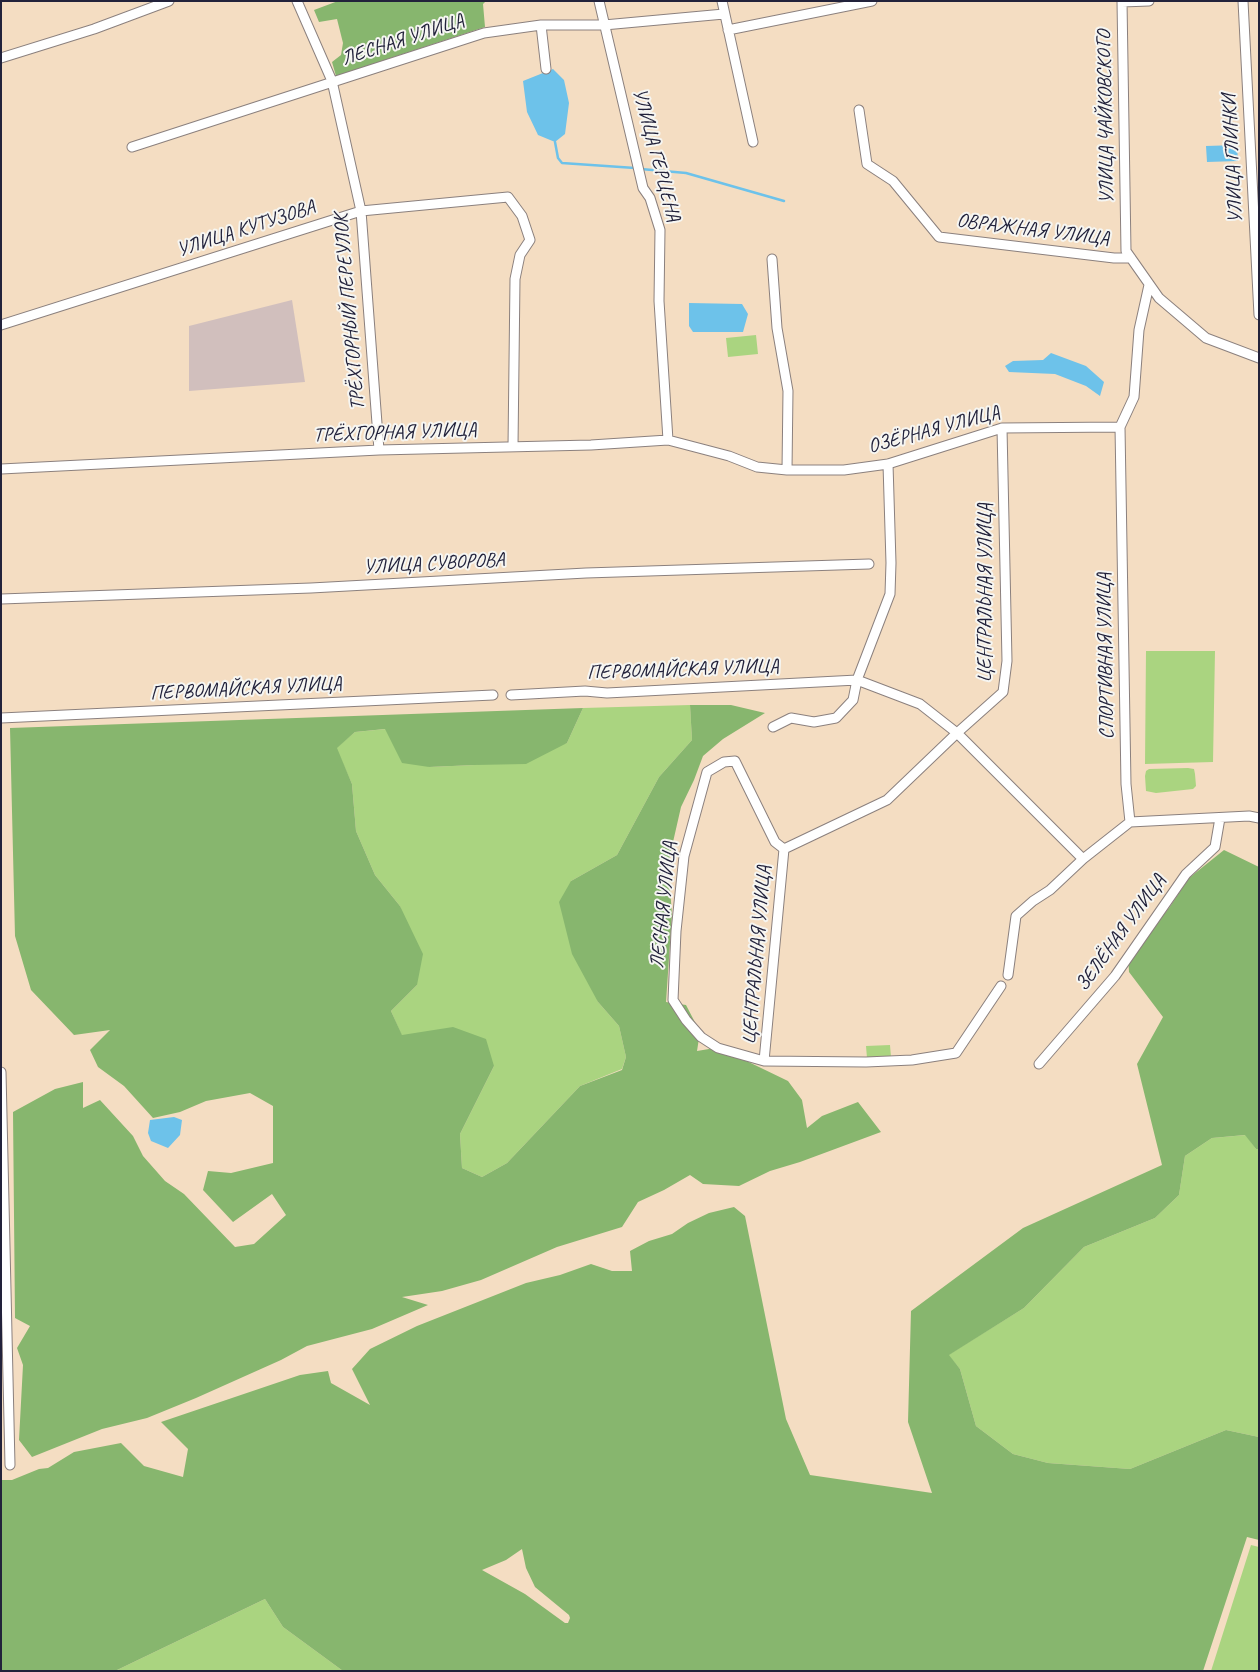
<!DOCTYPE html>
<meta charset="utf-8">
<style>
body{margin:0}
#map{position:relative;width:1260px;height:1672px;overflow:hidden;background:#f4ddc2;font-family:Caveat,sans-serif}
canvas{display:block}
.frame{position:absolute;inset:0;border:2px solid #22223b;pointer-events:none}
</style>
<div id="map">
<canvas width="1260" height="1672"></canvas>
<div class="frame"></div>
</div>
<script>
const ctx = document.querySelector('canvas').getContext('2d');
ctx.lineJoin = 'round';
function fill(path, color) {
  ctx.fillStyle = color;
  ctx.fill(path, 'evenodd');
}
function poly(rows) {
  const path = new Path2D();
  for (const r of rows) {
    path.moveTo(r[0], r[1]);
    for (let i = 2; i < r.length; i += 2) path.lineTo(r[i], r[i + 1]);
  }
  return path;
}
function stroke(path, color, width, dash) {
  ctx.strokeStyle = color;
  ctx.lineWidth = width;
  ctx.lineCap = dash ? 'butt' : 'round';
  ctx.setLineDash(dash || []);
  ctx.stroke(path);
}
function write(font, color, halo, rows, align = 'center') {
  ctx.font = font + ' Caveat,sans-serif';
  ctx.lineWidth = 4;
  ctx.setLineDash([]);
  ctx.textBaseline = 'middle';
  ctx.strokeStyle = halo;
  ctx.fillStyle = color;
  for (const [text, x, y, turn = 0] of rows) {
    ctx.save();
    ctx.translate(x, y);
    ctx.rotate((+turn || 0) * Math.PI / 180);
    ctx.textAlign = isNaN(turn) ? turn : align;
    if (halo) ctx.strokeText(text, 0, 0);
    ctx.fillText(text, 0, 0);
    ctx.restore();
  }
}
fill(poly([
 [292,300,305,382,189,391,189,326]
]), '#d1bfbd');
fill(poly([
 [756,335,758,354,728,357,726,338],
 [1146,651,1215,651,1213,762,1145,764],
 [690,705,692,740,659,777,617,855,571,881,598,1002,619,1026,626,1057,622,1069,580,1086,507,1163,482,1177,462,1168,460,1134,494,1066,423,1033,402,1036,391,1011,417,985,400,906,375,875,356,831,352,784,336,748,355,732,386,729,429,767,475,765,567,743,583,708],
 [1188,768,1194,769,1195,774,1196,786,1193,789,1156,793,1146,791,1145,776,1146,771,1149,769],
 [890,1045,891,1057,867,1058,866,1046],
 [1246,1135,1256,1149,1259,1149,1259,1437,1226,1430,1130,1469,1048,1463,1013,1454,976,1426,960,1369,948,1355,1024,1308,1084,1247,1155,1218,1179,1195,1185,1156,1212,1138],
 [1251,1545,1259,1547,1259,1671,1211,1671],
 [265,1599,283,1627,343,1671,115,1671]
]), '#aad480');
fill(poly([
 [338,1,486,1,483,4,485,27,336,76,332,62,341,55,343,43,337,19,319,22,314,10],
 [690,705,731,705,765,713,723,739,703,756,694,780,681,807,668,864,672,914,666,1002,686,1005,700,1032,697,1051,715,1048,730,1053,788,1081,802,1100,807,1128,822,1116,858,1102,881,1132,800,1162,770,1171,739,1186,703,1184,690,1175,664,1190,638,1202,622,1227,557,1247,481,1280,442,1291,402,1297,428,1305,372,1329,307,1346,281,1360,196,1398,147,1418,102,1429,32,1457,19,1440,23,1365,17,1348,30,1326,15,1318,13,1112,55,1089,83,1082,83,1108,100,1100,133,1136,143,1156,165,1181,184,1194,235,1247,254,1244,286,1215,272,1194,233,1222,203,1190,208,1171,231,1173,273,1163,273,1106,250,1093,206,1101,180,1112,153,1118,124,1086,98,1067,90,1050,110,1030,74,1035,31,990,15,936,10,728,583,708,567,743,526,764,475,765,429,767,402,763,385,729,355,732,337,748,352,784,356,831,375,875,400,906,423,954,417,985,391,1011,402,1035,453,1027,486,1039,494,1066,460,1134,462,1168,482,1177,507,1163,580,1086,622,1070,626,1057,619,1026,598,1002,572,954,559,902,571,881,617,855,659,777,692,740],
 [1224,850,1259,867,1259,1149,1256,1149,1245,1135,1212,1138,1185,1156,1179,1195,1155,1218,1084,1247,1024,1308,949,1355,960,1369,976,1426,1013,1454,1048,1463,1130,1469,1226,1430,1259,1437,1259,1540,1247,1537,1203,1671,343,1671,283,1627,265,1599,115,1671,1,1671,1,1480,12,1480,39,1469,48,1468,74,1452,121,1443,144,1466,183,1477,188,1449,161,1422,300,1375,328,1371,331,1383,370,1405,352,1369,370,1349,417,1326,526,1283,560,1275,591,1264,612,1271,632,1271,630,1251,649,1241,672,1234,688,1223,709,1213,734,1207,745,1216,786,1419,810,1475,932,1493,908,1422,911,1311,1023,1228,1162,1165,1137,1064,1163,1017,1129,972,1128,955,1146,936,1169,908,1189,878],
 [522,1549,526,1568,535,1587,569,1615,570,1618,568,1623,565,1623,525,1594,482,1570,506,1560]
]), '#87b66e');
fill(poly([
 [553,69,564,80,569,103,565,134,555,142,538,135,527,112,523,81],
 [1237,145,1238,161,1207,162,1206,146],
 [689,303,742,304,748,314,743,332,693,332,689,326],
 [1051,353,1086,366,1104,382,1100,396,1086,386,1055,374,1009,372,1005,366,1013,361,1043,360],
 [174,1117,182,1120,180,1135,168,1148,151,1141,148,1133,150,1120]
]), '#6dc2ea');
stroke(poly([
 [555,142,558,158,562,163,635,168],
 [641,169,686,173,784,201]
]), '#6dc2ea', 2.5);
const street = poly([
 [297,1,332,81,361,211,379,450],
 [599,1,643,188,650,198,660,230,659,301,668,440],
 [722,1,753,142],
 [1122,1,1126,251,1159,298,1206,338,1259,358],
 [1243,1,1259,315],
 [1122,2,1149,1],
 [541,25,546,69],
 [728,30,872,1],
 [1,58,94,29,169,1],
 [859,110,867,164,893,181,939,237,1114,258,1131,258],
 [132,147,484,33,541,25,604,25,724,14],
 [772,259,777,328,788,391,787,470],
 [1,325,361,211,508,197,522,216,530,240,520,255,515,279,513,446],
 [1,469,379,450,591,445,668,440,729,456,757,467,787,470,844,470,888,464,1002,428,1120,427],
 [1,599,311,588,586,573,869,564],
 [511,695,585,691,607,693,857,680,920,704,957,733,1083,859],
 [1,718,493,695],
 [773,727,791,718,814,722,836,718,853,700,857,680,890,594,891,563,888,464],
 [1130,822,1249,816,1259,818],
 [784,849,775,842,735,761,724,762,707,772,684,856,676,931,673,1000,686,1020,701,1037,718,1048,764,1061,866,1062,912,1060,956,1053,1001,986],
 [1008,975,1016,916,1033,901,1050,890,1083,859,1130,822,1126,784,1120,427,1134,397,1139,330,1149,285],
 [764,1061,784,849,887,800,957,733,1003,692,1007,661,1002,428],
 [1039,1064,1115,976,1186,874,1215,847,1220,818],
 [1,1072,10,1465]
]);
stroke(street, '#8b807e', 11);
stroke(street, '#fff', 9);
write('20px', '#22223b', '#f6f6f2', [
 ["ЛЕСНАЯ УЛИЦА",403,40,-18],
 ["УЛИЦА ЧАЙКОВСКОГО",1106,117,-91],
 ["УЛИЦА ГЕРЦЕНА",656,155,75],
 ["УЛИЦА ГЛИНКИ",1233,159,-93],
 ["УЛИЦА КУТУЗОВА",246,229,-18],
 ["ОВРАЖНАЯ УЛИЦА",1033,230,7],
 ["ТРЁХГОРНЫЙ ПЕРЕУЛОК",350,312,-95],
 ["ОЗЁРНАЯ УЛИЦА",934,430,-15],
 ["ТРЁХГОРНАЯ УЛИЦА",395,433,-2],
 ["УЛИЦА СУВОРОВА",434,564,-3],
 ["ЦЕНТРАЛЬНАЯ УЛИЦА",986,593,-90],
 ["СПОРТИВНАЯ УЛИЦА",1106,656,-91],
 ["ПЕРВОМАЙСКАЯ УЛИЦА",683,670,-2],
 ["ПЕРВОМАЙСКАЯ УЛИЦА",246,689,-3],
 ["ЛЕСНАЯ УЛИЦА",664,905,-84],
 ["ЗЕЛЁНАЯ УЛИЦА",1121,933,-54],
 ["ЦЕНТРАЛЬНАЯ УЛИЦА",757,955,-85]
]);
</script>
